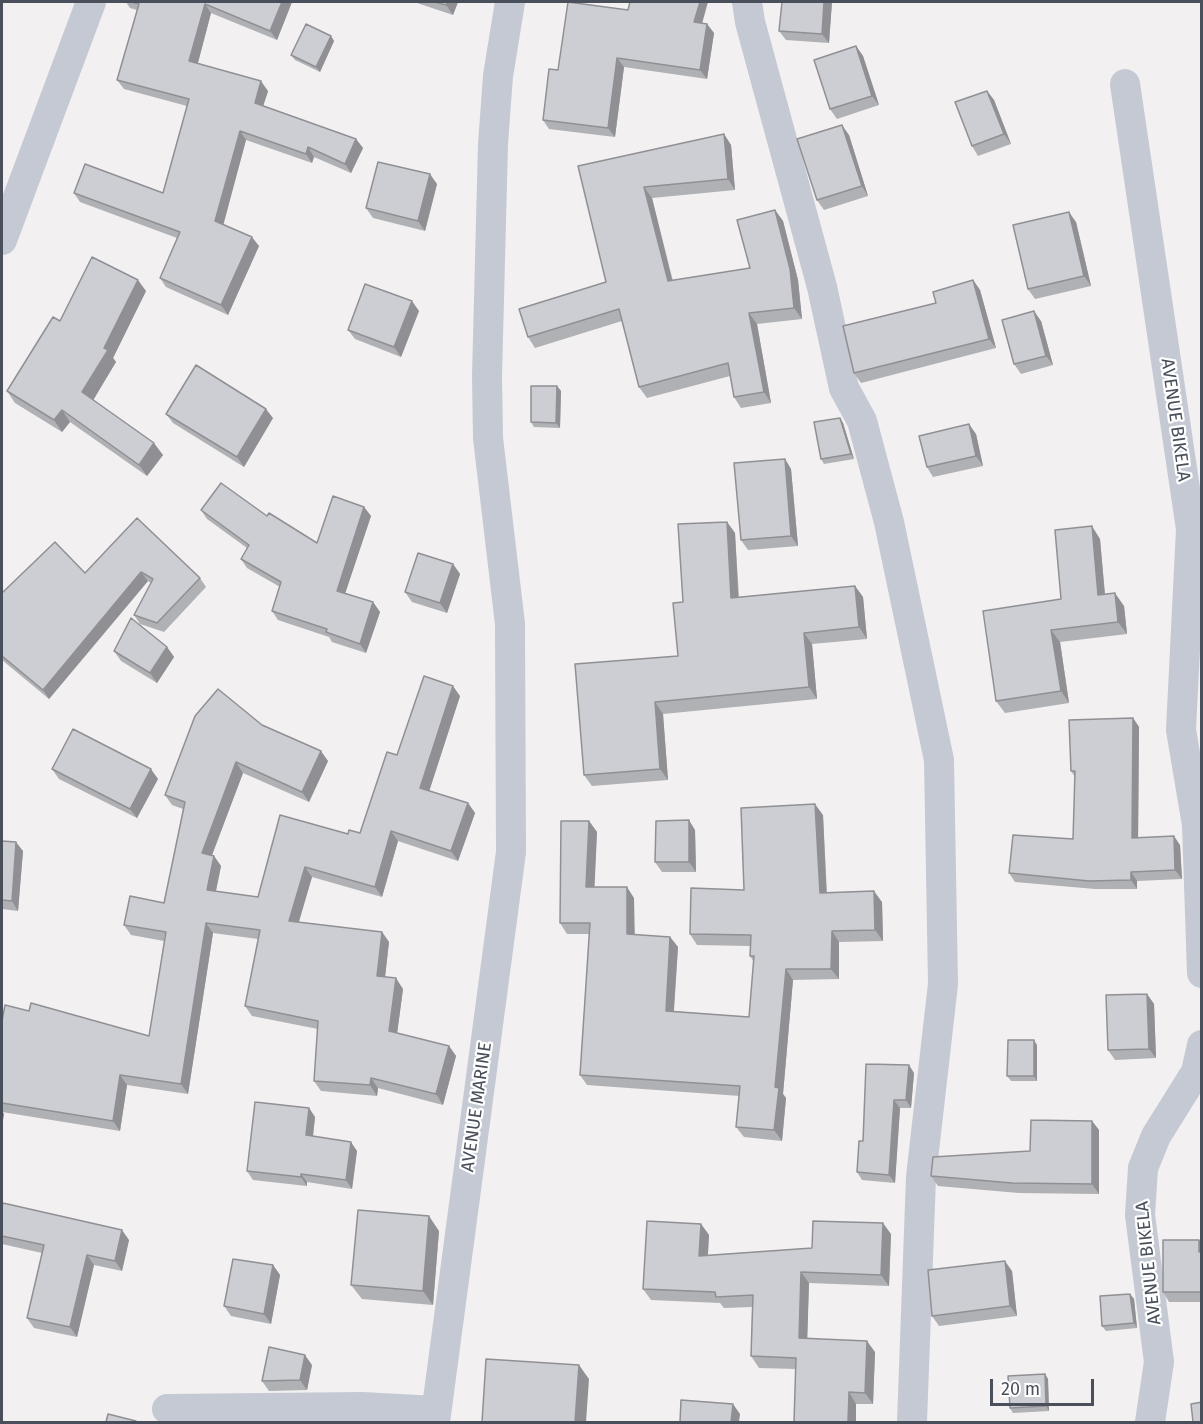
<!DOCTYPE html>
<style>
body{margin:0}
#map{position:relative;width:1203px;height:1424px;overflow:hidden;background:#f2f0f0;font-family:"Fira Sans",sans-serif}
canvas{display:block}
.frame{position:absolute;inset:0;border:3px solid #49505b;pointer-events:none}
.scale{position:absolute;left:990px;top:1379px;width:104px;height:27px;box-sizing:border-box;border:3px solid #49505b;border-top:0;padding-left:8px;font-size:18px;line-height:21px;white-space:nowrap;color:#49505b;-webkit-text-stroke:4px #fff;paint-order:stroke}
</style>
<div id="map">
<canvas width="1203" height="1424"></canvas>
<div class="frame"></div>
<div class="scale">20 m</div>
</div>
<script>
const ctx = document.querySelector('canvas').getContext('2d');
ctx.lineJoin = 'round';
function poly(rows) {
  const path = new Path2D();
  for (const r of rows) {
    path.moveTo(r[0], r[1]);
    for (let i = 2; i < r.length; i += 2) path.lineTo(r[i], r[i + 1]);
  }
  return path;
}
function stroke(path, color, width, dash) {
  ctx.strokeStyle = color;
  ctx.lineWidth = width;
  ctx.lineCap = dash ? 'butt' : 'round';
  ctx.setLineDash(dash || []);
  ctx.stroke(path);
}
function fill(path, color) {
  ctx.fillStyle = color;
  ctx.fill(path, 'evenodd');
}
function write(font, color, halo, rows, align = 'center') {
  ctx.font = font + ' "Fira Sans",sans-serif';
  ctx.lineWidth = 4.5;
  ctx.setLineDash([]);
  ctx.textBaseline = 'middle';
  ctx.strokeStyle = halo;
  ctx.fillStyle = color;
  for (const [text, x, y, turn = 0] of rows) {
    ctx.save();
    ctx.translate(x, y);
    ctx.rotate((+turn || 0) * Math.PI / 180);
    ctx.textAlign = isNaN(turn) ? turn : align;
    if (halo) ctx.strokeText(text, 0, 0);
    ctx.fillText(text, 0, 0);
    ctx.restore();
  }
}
stroke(poly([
 [747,2,750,22,822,287,844,388,862,421,889,522,939,760,943,984,921,1177,912,1422],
 [1125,84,1191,529,1181,730,1197,825,1202,973],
 [2,240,91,2],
 [167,1409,362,1407,436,1411],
 [435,1422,511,852,510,624,488,438,487,376,493,144,498,76,510,2],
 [1150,1422,1159,1362,1140,1215,1143,1168,1156,1136,1196,1072,1202,1045]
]), '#c5c9d3', 30);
fill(poly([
 [126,2,292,2,277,40,211,13,198,63,268,91,263,106,356,139,363,148,351,173,314,157,312,163,246,140,223,224,259,246,228,315,166,287,160,278,177,238,80,202,74,193,163,193,187,106,124,89,117,80,137,10,130,8],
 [414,2,458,2,453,15],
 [832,2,829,43,786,40,779,31],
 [702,24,707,24,714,33,707,79,624,67,615,137,549,129,543,120,558,70],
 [331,36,334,41,320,72,295,60,291,55],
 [856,46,863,56,879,105,837,119,830,109],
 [987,91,994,100,1011,144,978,156,972,146],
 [724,134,731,145,735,190,652,198,673,281,750,268,775,210,783,221,798,280,802,319,757,324,771,403,741,408,734,397,730,376,647,398,639,387,622,321,535,348,528,337,606,282,578,166],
 [849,135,868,196,824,210,817,200],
 [437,184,425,231,373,218,366,208],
 [1076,222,1091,286,1035,299,1028,289],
 [973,280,980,290,996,348,861,383,854,373,936,303],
 [146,291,113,358,116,362,93,399,163,455,147,476,70,422,62,432,15,403,7,391,60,321],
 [419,311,401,357,355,339,348,330],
 [1041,321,1053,365,1021,374,1014,364],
 [557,386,561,391,560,428,534,427,531,422],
 [166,414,273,418,244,467,173,423],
 [840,418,843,423,854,459,824,464,821,459],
 [976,434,983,466,933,477,927,467],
 [785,459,791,469,798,546,748,550,741,540],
 [364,507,371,516,345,593,373,602,380,612,366,653,332,642,329,637,278,620,272,611,280,587,247,568,241,559,247,548,207,519,201,510,267,516,317,543],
 [137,518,200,578,206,587,164,632,140,624,134,615,151,583,148,581,49,699,2,660,2,590,3,592,85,573],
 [727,522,735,533,739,597,855,586,863,597,867,639,812,644,817,699,663,714,668,780,592,786,584,775,678,656,683,602],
 [1100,539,1105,594,1124,606,1127,634,1060,642,1069,703,1005,713,996,701,1061,599],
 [453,564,460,574,447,613,412,602,405,592],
 [167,647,174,657,157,683,121,661,114,651],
 [460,696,429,791,468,803,475,813,458,861,398,841,382,897,312,877,299,922,382,932,389,942,385,977,403,989,397,1033,449,1046,456,1056,443,1105,378,1088,377,1096,321,1091,314,1081,318,1029,252,1016,245,1006,258,939,213,933,188,1094,127,1085,120,1131,2,1112,4,1114,2,1126,2,1021,29,1011,149,1036,164,941,131,935,124,925,164,903,183,809,172,805,165,795,262,725,328,761,309,802,243,773,212,855,214,856,221,866,216,891,258,897,348,834,360,833,397,755],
 [1133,718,1139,727,1138,838,1180,845,1182,879,1137,881,1137,889,1095,889,1015,882,1009,873,1073,839,1075,777,1071,771],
 [52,769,158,779,137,818,59,779],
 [823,815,827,893,882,902,883,941,839,942,839,979,793,980,783,1094,786,1098,782,1141,744,1137,736,1127,740,1096,587,1085,580,1075,589,934,567,934,560,923,589,821,597,832,594,887,634,898,634,935,670,937,678,947,674,1011,749,1017,754,962,750,956,750,946,697,945,690,934,744,890],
 [695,830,696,872,662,872,655,862],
 [2,841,23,851,18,911,2,909],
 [1147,994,1154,1004,1156,1058,1115,1060,1108,1050],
 [1037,1045,1037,1081,1011,1081,1007,1076],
 [914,1073,911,1108,900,1108,895,1183,862,1180,857,1172,863,1141],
 [309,1108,315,1117,313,1136,357,1151,352,1189,307,1182,307,1186,253,1180,247,1171],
 [1092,1121,1099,1130,1099,1194,1019,1193,938,1186,931,1176,1030,1151],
 [2,1207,129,1240,122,1271,94,1265,77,1337,34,1328,27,1318,42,1253,2,1244],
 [701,1224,709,1235,708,1255,812,1248,891,1234,889,1286,809,1283,807,1338,875,1352,873,1404,856,1404,856,1422,794,1422,796,1369,759,1368,751,1356,752,1307,724,1308,720,1303,651,1300,643,1289],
 [439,1231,433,1305,362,1299,351,1285],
 [1199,1240,1202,1243,1202,1302,1169,1302,1163,1292],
 [273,1265,280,1275,271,1324,231,1316,224,1306],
 [1012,1271,1017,1316,939,1326,932,1316],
 [1130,1294,1134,1299,1137,1328,1106,1331,1102,1326],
 [312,1365,307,1390,269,1391,262,1381],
 [1045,1374,1048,1379,1049,1411,1013,1413,1010,1408]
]), '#b0b1b5');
fill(poly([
 [282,2,292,2,277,40,270,31],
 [447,2,458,2,453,15,446,5],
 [700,2,708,2,700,31,694,22],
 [824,2,832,2,829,43,822,34],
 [205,4,211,13,196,70,189,61],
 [707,24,714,33,707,79,700,70],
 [331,36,334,41,320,72,316,67],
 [856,46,863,56,879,105,872,96],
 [617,58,624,67,615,137,608,128],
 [261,81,268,91,261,113,255,103],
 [987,91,994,100,1011,144,1004,134],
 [842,125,849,135,868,196,862,186],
 [240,131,246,140,222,230,215,221],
 [724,134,731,145,735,190,728,179],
 [356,139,363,148,351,173,345,164],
 [308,147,314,157,312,163,306,154],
 [430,174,437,184,425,231,418,221],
 [644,187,652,198,675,292,668,281],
 [775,210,783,221,798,280,802,319,794,308],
 [1069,212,1076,222,1091,286,1084,276],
 [252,237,259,246,228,315,221,305],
 [138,280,146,291,113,358,116,362,91,404,82,392],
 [973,280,980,290,996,348,989,339],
 [412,301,419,311,401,357,394,347],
 [1034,311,1041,321,1053,365,1046,356],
 [749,313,757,324,771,403,764,392],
 [557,386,561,391,560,428,556,423],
 [266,409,273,418,244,467,237,457],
 [62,410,70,422,62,432,54,420],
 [840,418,843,423,854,459,851,454],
 [969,424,976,434,983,466,976,456],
 [154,443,163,455,147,476,139,465],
 [785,459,791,469,798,546,791,536],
 [364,507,371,516,343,600,337,591],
 [727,522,735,533,739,610,731,598],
 [1092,526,1100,539,1106,608,1098,595],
 [453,564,460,574,447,613,440,603],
 [141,572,148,581,49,699,43,690],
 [855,586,863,597,867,639,859,627],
 [1115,593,1124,606,1127,634,1118,622],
 [373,602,380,612,366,653,360,644],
 [1051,630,1060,642,1069,703,1061,691],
 [804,633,812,644,817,699,809,687],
 [167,647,174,657,157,683,150,673],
 [453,686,460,696,427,798,420,788],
 [655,702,663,714,668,780,660,769],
 [1133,718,1139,727,1138,847,1132,838],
 [321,751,328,761,309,802,302,792],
 [236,762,243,773,209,863,202,853],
 [151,769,158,779,137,818,130,809],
 [468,803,475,813,458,861,451,851],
 [815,804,823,815,827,904,820,893],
 [689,820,695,830,696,872,689,862],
 [589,821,597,832,594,898,586,887],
 [391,831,398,841,382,897,375,887],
 [1174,836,1180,845,1182,879,1175,870],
 [16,842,23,851,18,911,12,901],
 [214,856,221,866,214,900,207,890],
 [305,867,312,877,296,931,289,921],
 [1131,872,1137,881,1137,889,1131,880],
 [627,887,634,898,635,945,627,934],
 [874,891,882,902,883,941,875,930],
 [206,923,213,933,188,1094,181,1084],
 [832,931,839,942,839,979,831,969],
 [382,932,389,942,384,986,377,976],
 [670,937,678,947,673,1021,666,1011],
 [786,969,793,980,783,1094,786,1098,782,1141,774,1130,775,1087],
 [396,978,403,989,396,1042,389,1031],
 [1147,994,1154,1004,1156,1058,1149,1049],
 [1034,1040,1037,1045,1037,1081,1034,1076],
 [449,1046,456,1056,443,1105,436,1094],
 [909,1065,914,1073,911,1108,906,1100],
 [120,1075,127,1085,120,1131,113,1121],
 [371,1078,378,1088,377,1096,370,1085],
 [894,1100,900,1108,895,1183,889,1175],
 [309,1108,315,1117,312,1144,306,1135],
 [2,1111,4,1114,2,1126],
 [1092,1121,1099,1130,1099,1194,1092,1184],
 [351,1142,357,1151,352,1189,346,1180],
 [301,1174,307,1182,307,1186,301,1177],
 [429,1216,439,1231,433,1305,423,1291],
 [883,1223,891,1234,889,1286,881,1275],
 [701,1224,709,1235,707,1267,699,1256],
 [122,1230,129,1240,122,1271,115,1261],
 [1199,1240,1202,1243,1202,1255,1199,1252],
 [87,1255,94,1265,77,1337,70,1327],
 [1005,1261,1012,1271,1017,1316,1010,1306],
 [273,1265,280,1275,271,1324,264,1314],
 [801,1272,809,1283,807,1349,799,1338],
 [1130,1294,1134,1299,1137,1328,1134,1323],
 [867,1341,875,1352,873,1404,865,1393],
 [305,1355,312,1365,307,1390,300,1380],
 [579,1365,589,1379,586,1422,575,1422],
 [1045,1374,1048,1379,1049,1411,1046,1406],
 [849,1392,856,1404,856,1422,848,1422],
 [733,1404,740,1414,739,1422,731,1422]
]), '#909094');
const building = poly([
 [132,2,282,2,270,31,205,4,189,61,261,81,255,103,356,139,345,164,308,147,306,154,240,131,215,221,252,237,221,305,160,278,180,232,74,193,85,164,163,193,189,99,117,80,139,4,132,2],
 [435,2,447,2,446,5,435,2],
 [568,2,628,10,630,2,700,2,694,22,707,24,700,70,617,58,608,128,543,120,549,69,558,70,568,2],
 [782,2,824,2,822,34,779,31,782,2],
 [306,24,331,36,316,67,291,55,306,24],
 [856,46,872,96,830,109,814,60,856,46],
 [987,91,1004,134,972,146,955,102,987,91],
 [842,125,862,186,817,200,797,139,842,125],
 [724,134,728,179,644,187,668,281,750,268,737,220,775,210,790,269,794,308,749,313,764,392,734,397,728,363,639,387,619,309,528,337,519,309,606,282,578,166,724,134],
 [378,162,430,174,418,221,366,208,378,162],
 [1069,212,1084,276,1028,289,1013,225,1069,212],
 [92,257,138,280,104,348,108,350,82,392,154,443,139,465,62,410,54,420,7,391,53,317,60,321,92,257],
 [973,280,989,339,854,373,843,326,936,303,933,292,973,280],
 [365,284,412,301,394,347,348,330,365,284],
 [1034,311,1046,356,1014,364,1002,320,1034,311],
 [196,365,266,409,237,457,166,414,196,365],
 [531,386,557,386,556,423,531,422,531,386],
 [840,418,851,454,821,459,814,422,840,418],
 [969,424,976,456,927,467,919,436,969,424],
 [785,459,791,536,741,540,734,463,785,459],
 [221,483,267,516,269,513,317,543,333,496,364,507,337,591,373,602,360,644,326,632,327,629,272,611,281,582,241,559,249,545,201,510,221,483],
 [137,518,200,578,157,623,134,615,153,579,141,572,43,690,2,656,2,590,3,592,55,542,85,573,137,518],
 [727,522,731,598,855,586,859,627,804,633,809,687,655,702,660,769,584,775,575,664,678,656,673,603,683,602,678,524,727,522],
 [1092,526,1098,595,1115,593,1118,622,1051,630,1061,691,996,701,983,611,1061,599,1055,530,1092,526],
 [418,553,453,564,440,603,405,592,418,553],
 [131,618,167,647,150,673,114,651,131,618],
 [424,676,453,686,420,788,468,803,451,851,391,831,375,887,305,867,289,921,382,932,377,976,396,978,389,1031,449,1046,436,1094,371,1078,370,1085,314,1081,318,1021,245,1006,260,930,206,923,181,1084,120,1075,113,1121,2,1103,2,1021,5,1005,29,1011,31,1003,149,1036,166,932,124,925,130,896,164,903,185,802,165,795,195,716,218,689,262,725,321,751,302,792,236,762,202,853,214,856,207,890,258,897,280,815,348,834,349,830,360,833,387,752,397,755,424,676],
 [1133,718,1132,838,1174,836,1175,870,1131,872,1131,880,1089,881,1009,873,1013,835,1073,839,1075,771,1071,771,1069,720,1133,718],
 [73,729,151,769,130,809,52,769,73,729],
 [815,804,820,893,874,891,875,930,832,931,831,969,786,969,775,1087,779,1088,774,1130,736,1127,740,1086,580,1075,590,923,560,923,561,821,589,821,586,887,627,887,627,934,670,937,666,1011,749,1017,754,956,750,956,751,935,690,934,691,888,744,890,741,808,815,804],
 [689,820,689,862,655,862,656,821,689,820],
 [2,841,16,842,12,901,2,900,2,841],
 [1147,994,1149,1049,1108,1050,1106,995,1147,994],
 [1008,1040,1034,1040,1034,1076,1007,1076,1008,1040],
 [866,1064,909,1065,906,1100,894,1100,889,1175,857,1172,859,1141,863,1141,866,1064],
 [255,1102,309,1108,306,1135,351,1142,346,1180,301,1174,301,1177,247,1171,255,1102],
 [1031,1120,1092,1121,1092,1184,1012,1183,931,1176,933,1157,1030,1151,1031,1120],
 [3,1203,122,1230,115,1261,87,1255,70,1327,27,1318,44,1245,2,1236,2,1207,3,1203],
 [358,1210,429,1216,423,1291,351,1285,358,1210],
 [647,1221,701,1224,699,1256,812,1248,813,1221,883,1223,881,1275,801,1272,799,1338,867,1341,865,1393,849,1392,848,1422,794,1422,796,1358,751,1356,753,1295,716,1297,715,1292,643,1289,647,1221],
 [1163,1240,1199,1240,1199,1252,1202,1251,1202,1292,1163,1292,1163,1240],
 [233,1259,273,1265,264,1314,224,1306,233,1259],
 [1005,1261,1010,1306,932,1316,928,1270,1005,1261],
 [1130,1294,1134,1323,1102,1326,1100,1296,1130,1294],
 [269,1347,305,1355,300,1380,262,1381,269,1347],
 [486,1359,579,1365,575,1422,482,1422,486,1359],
 [1045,1374,1046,1406,1010,1408,1008,1376,1045,1374],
 [681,1400,733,1404,731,1422,680,1422,681,1400],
 [1202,1402,1202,1422,1193,1422,1191,1404,1202,1402],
 [108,1414,136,1421,136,1422,106,1422,108,1414]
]);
fill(building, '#cdced3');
stroke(building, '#909094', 1.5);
write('18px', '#49505b', '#fff', [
 ["AVENUE BIKELA",1175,420,82],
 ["AVENUE MARINE",477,1107,-82],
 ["AVENUE BIKELA",1149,1263,-96]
]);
</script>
